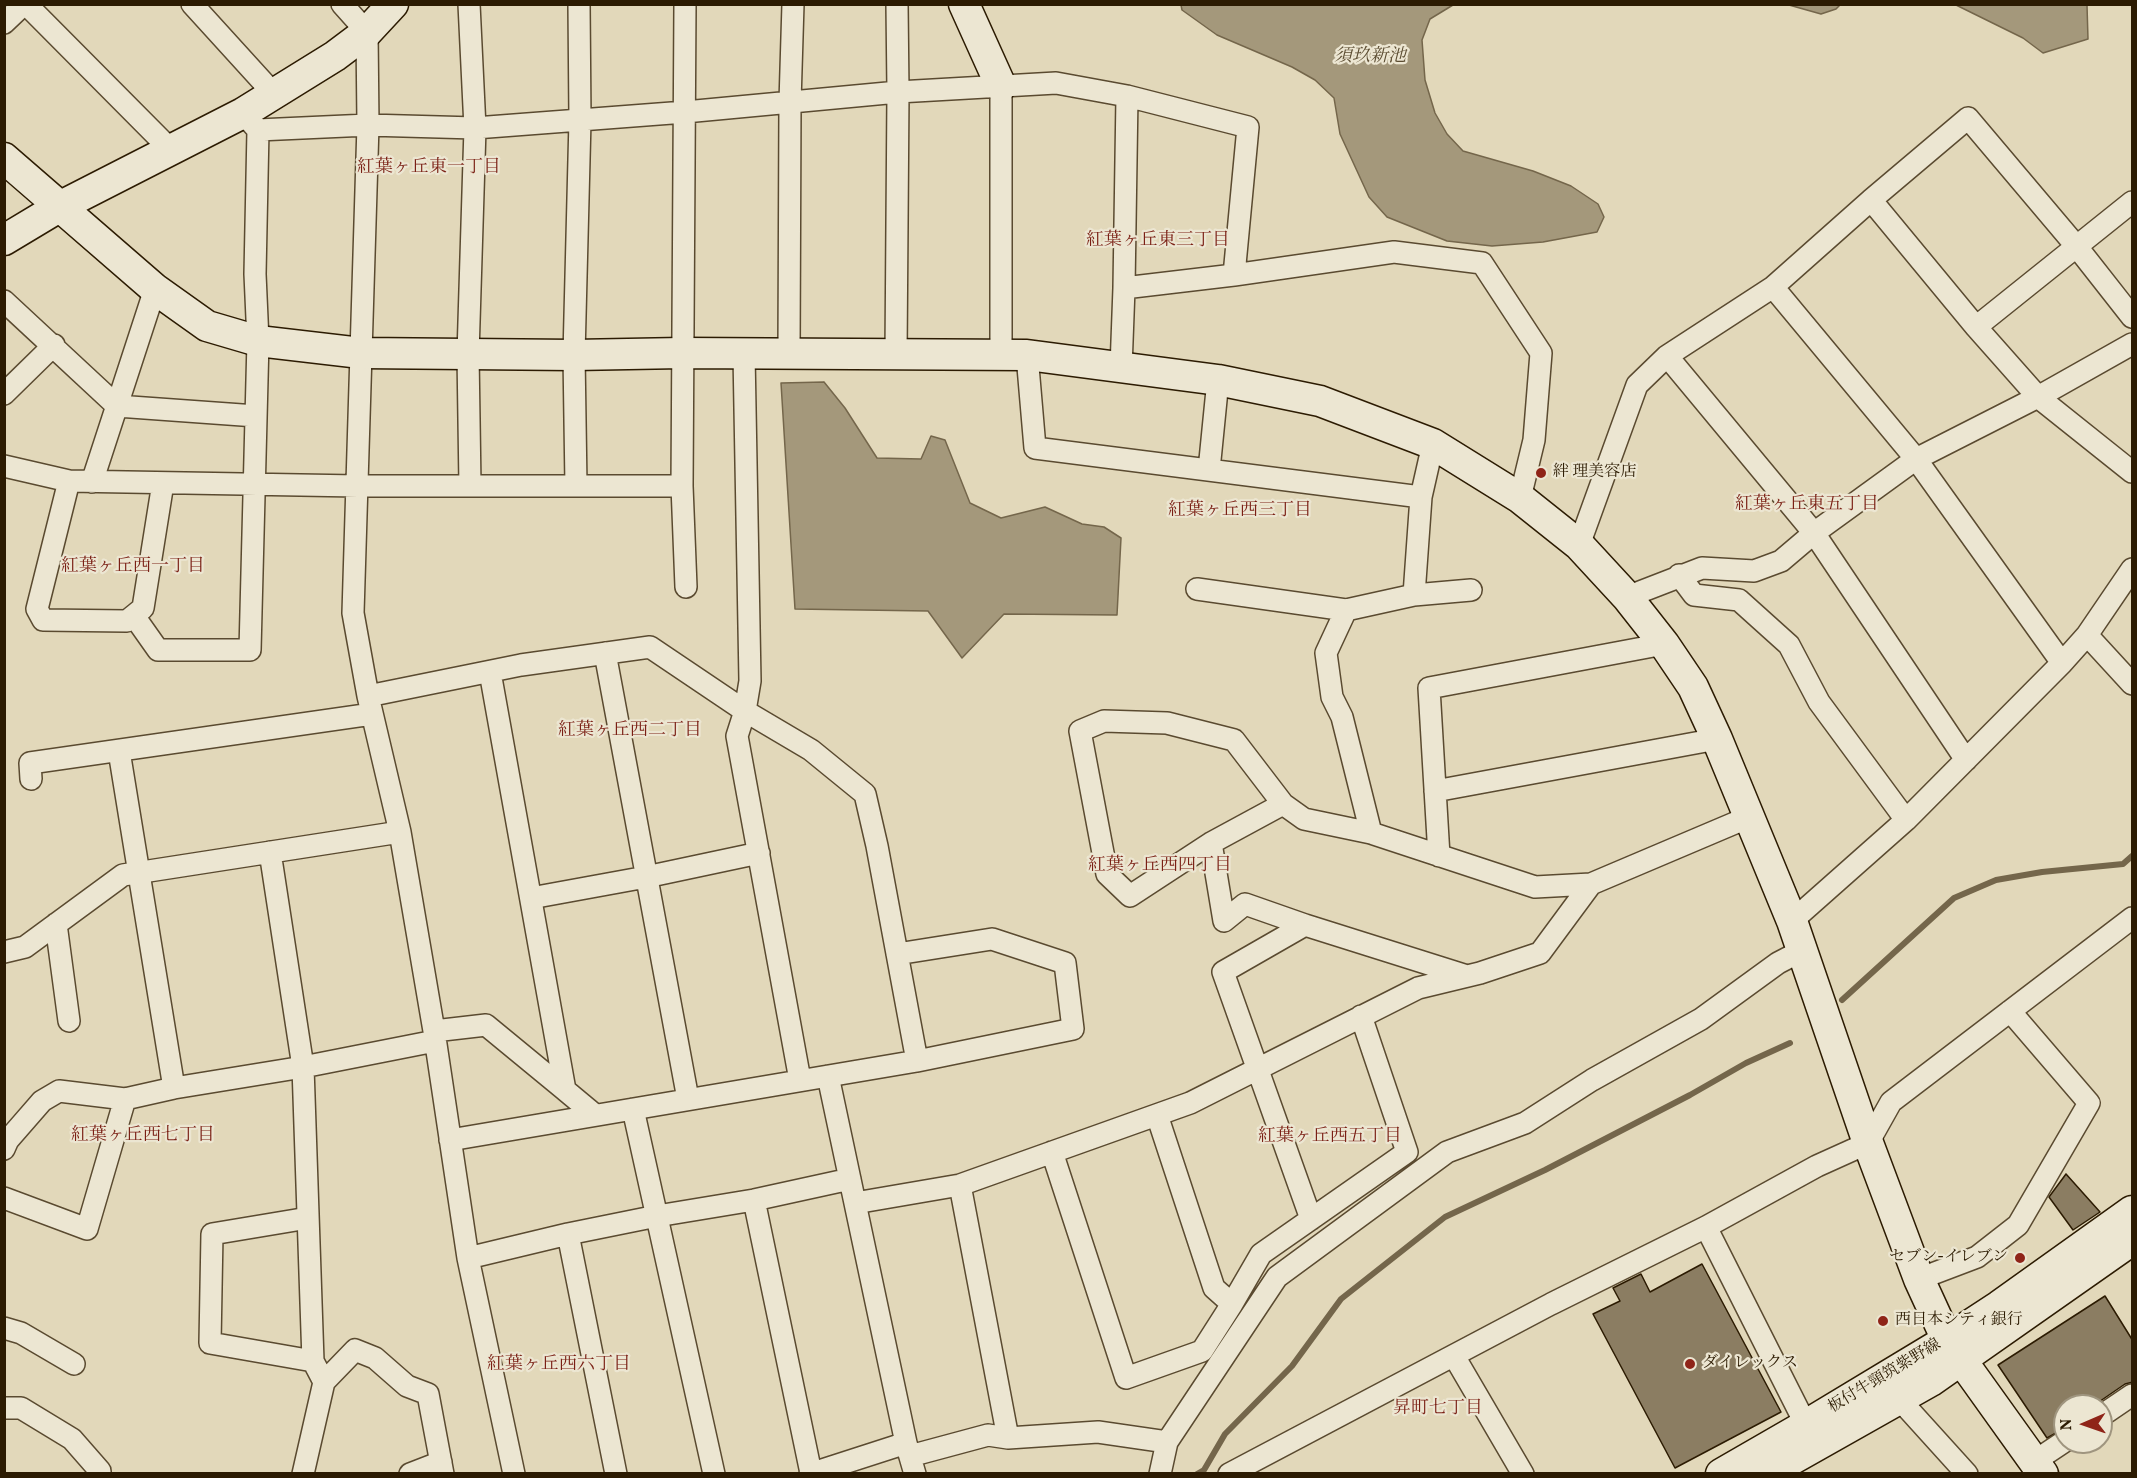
<!DOCTYPE html>
<meta charset="utf-8">
<style>
body{margin:0}
#map{position:relative;width:2137px;height:1478px;overflow:hidden;background:#e2d8ba;font-family:Vollkorn,serif}
canvas{display:block}
.frame{position:absolute;inset:0;border:6px solid #2c1b02;pointer-events:none}
.north{position:absolute;left:2053px;top:1394px;width:60px;height:60px;box-sizing:border-box;background:#ece6d2;border:2px solid #9f957f;border-radius:50%;rotate:268deg;font-size:16px;font-weight:700;line-height:24px;text-align:center;color:#2c1b02}
.north::after{content:'';display:block;margin:auto;width:21px;height:27px;background:#8f2418;clip-path:polygon(50% 0,100% 100%,50% 72%,0 100%)}
</style>
<div id="map">
<canvas width="2137" height="1478"></canvas>
<div class="frame"></div>
<div class="north">N</div>
</div>
<script>
const ctx = document.querySelector('canvas').getContext('2d');
ctx.lineJoin = 'round';
function fill(path, color) {
  ctx.fillStyle = color;
  ctx.fill(path, 'evenodd');
}
function poly(rows) {
  const path = new Path2D();
  for (const r of rows) {
    path.moveTo(r[0], r[1]);
    for (let i = 2; i < r.length; i += 2) path.lineTo(r[i], r[i + 1]);
  }
  return path;
}
function stroke(path, color, width, dash) {
  ctx.strokeStyle = color;
  ctx.lineWidth = width;
  ctx.lineCap = dash ? 'butt' : 'round';
  ctx.setLineDash(dash || []);
  ctx.stroke(path);
}
function write(font, color, halo, rows, align = 'center') {
  ctx.font = font + ' Vollkorn,"Noto Serif JP",serif';
  ctx.lineWidth = 4.5;
  ctx.setLineDash([]);
  ctx.textBaseline = 'middle';
  ctx.strokeStyle = halo;
  ctx.fillStyle = color;
  for (const [text, x, y, turn = 0] of rows) {
    ctx.save();
    ctx.translate(x, y);
    ctx.rotate((+turn || 0) * Math.PI / 180);
    ctx.textAlign = isNaN(turn) ? turn : align;
    if (halo) ctx.strokeText(text, 0, 0);
    ctx.fillText(text, 0, 0);
    ctx.restore();
  }
}
const water = poly([
 [1181,5,1453,5,1430,19,1422,40,1425,80,1435,113,1447,134,1463,151,1533,171,1571,186,1598,204,1604,217,1597,232,1543,242,1492,246,1447,241,1387,217,1369,197,1340,134,1334,98,1315,80,1292,67,1217,35,1182,10,1181,5],
 [1789,5,1840,5,1836,9,1821,14,1789,5],
 [1956,5,2087,5,2088,39,2043,53,2023,38,1956,5],
 [824,382,845,408,877,458,921,459,931,436,945,440,970,503,1001,518,1045,507,1082,524,1104,527,1121,538,1117,615,1004,614,962,658,928,611,795,609,781,383,824,382]
]);
fill(water, '#a4987b');
stroke(water, '#74664b', 1.5);
stroke(poly([
 [1842,1000,1954,898,1996,880,2042,872,2123,864,2132,856],
 [1197,1474,1204,1470,1225,1434,1292,1366,1341,1299,1445,1217,1545,1170,1690,1095,1746,1063,1790,1043]
]), '#74664b', 6);
const building = poly([
 [2066,1174,2100,1212,2073,1230,2049,1197,2066,1174],
 [1702,1264,1781,1412,1675,1468,1593,1314,1620,1301,1613,1288,1641,1274,1650,1292,1702,1264],
 [2105,1296,2133,1341,2133,1382,2125,1384,2093,1406,2065,1406,2065,1428,2047,1438,1998,1365,2105,1296]
]);
fill(building, '#8b7d62');
stroke(building, '#2c1b02', 1.5);
const street = poly([
 [26,4,170,149],
 [192,4,273,93],
 [469,4,475,128,468,354,470,486],
 [685,4,682,486,686,587],
 [4,23,24,4],
 [1001,86,1001,354],
 [258,130,368,125,475,128,685,112,898,92,1056,83,1127,96,1248,127,1234,275],
 [1871,200,1968,118,2077,247,2132,317],
 [1773,287,1916,459,2062,663],
 [1124,288,1234,275,1394,252,1482,263,1541,353,1534,440,1520,498],
 [4,301,117,406,256,416],
 [1976,327,2132,202],
 [789,353,790,102,793,4],
 [744,354,750,681,745,711,737,736,800,1080],
 [896,355,898,92,897,4],
 [1027,355,1035,448,1421,497,1433,444],
 [1667,356,1814,533,1966,760],
 [1121,368,1124,288,1127,96],
 [4,394,54,345],
 [4,466,69,481,358,486,682,486],
 [1209,470,1218,380],
 [69,481,37,609,43,620,127,621,143,608,163,483],
 [92,482,155,289],
 [576,486,574,355,580,120,579,4],
 [1579,545,1637,385,1667,356,1773,287,1871,200,1976,327,2038,397,2132,472],
 [1679,575,1694,595,1739,600,1789,645,1819,702,1906,820],
 [1197,589,1346,610,1414,595,1471,590],
 [1414,595,1421,497],
 [1627,597,1702,568,1754,571,1781,561,1814,533,1916,459,2038,397,2132,344],
 [1346,610,1326,653,1332,697,1342,717,1371,833],
 [134,616,158,650,250,650,258,341,255,274,258,130,249,120],
 [2087,635,2132,684],
 [605,653,688,1099],
 [490,672,565,1090,595,1115],
 [368,696,521,665,650,647,745,711,811,750,865,794,877,846,917,1061],
 [119,751,174,1088,303,1067,435,1041],
 [31,779,30,763,372,714],
 [1435,791,1717,739],
 [1283,804,1211,843,1130,896,1107,874,1080,731,1104,721,1167,723,1234,740,1283,804,1304,819,1371,833,1535,887,1591,884,1749,817],
 [400,832,434,1031,468,1258],
 [1211,843,1224,921,1245,904,1305,925],
 [270,852,303,1067,313,1361,324,1382,303,1474],
 [1439,856,1429,688,1664,644],
 [531,898,646,877,759,853],
 [1792,921,1906,820,2062,663,2087,635,2132,569],
 [56,924,69,1021],
 [4,952,25,947,123,875,400,832,368,696,353,613,368,125,367,32,342,4],
 [434,1031,486,1025,565,1090],
 [828,1076,906,1443,915,1474],
 [633,1109,714,1474],
 [450,1140,917,1061,1073,1029,1065,963,992,939,897,954],
 [4,1149,8,1140,42,1101,59,1091,125,1099,174,1088],
 [1052,1152,1126,1378,1202,1351,1232,1304,1214,1288,1157,1115],
 [960,1185,1008,1438],
 [4,1198,87,1229,125,1099],
 [754,1200,811,1473],
 [855,1203,960,1185,1190,1103,1418,988,1480,973,1540,953,1591,884],
 [308,1218,212,1234,210,1343,313,1361],
 [1311,1219,1223,972,1305,925,1467,976],
 [1706,1227,1806,1425],
 [568,1234,616,1474],
 [1919,1279,1977,1257,2018,1225,2089,1103,2010,1011],
 [1232,1304,1261,1254,1407,1152,1361,1016],
 [4,1328,21,1333,74,1364],
 [1454,1356,1523,1474],
 [324,1382,355,1350,375,1358,407,1386,428,1394,443,1474],
 [1900,1400,1967,1474],
 [4,1408,21,1408,72,1439,100,1471,100,1474],
 [2101,1416,2132,1395],
 [910,1456,988,1435,1008,1438,1098,1432,1167,1442],
 [2035,1461,2065,1441],
 [410,1474,441,1462],
 [514,1474,468,1258,568,1234,657,1216,754,1200,850,1179],
 [810,1474,906,1443],
 [1160,1474,1167,1442,1277,1277,1447,1152,1525,1123,1592,1080,1701,1019,1778,963,1803,950],
 [1229,1474,1551,1304,1706,1227,1817,1166,1868,1143,1891,1102,2132,918]
]);
const secondary = poly([
 [964,4,1001,86],
 [4,158,155,289,207,326,258,341,361,353,574,355,682,353,1027,355,1218,380,1320,401,1433,444,1520,498,1579,545,1627,597,1664,644,1693,687,1717,739,1792,921,1868,1143,1919,1279,1947,1340,2043,1474],
 [4,240,59,207,243,113,335,56,367,32,393,4],
 [1721,1474,1806,1425,1947,1340,1999,1306,2132,1211],
 [1766,1474,1931,1381,2132,1240]
]);
stroke(street, '#5a4a30', 24);
stroke(secondary, '#2c1b02', 33);
stroke(street, '#ece6d2', 21);
stroke(secondary, '#ece6d2', 30);
for (const [x, y, r, color] of [
 [1541,473,6,"#8f2418"],
 [2020,1258,6,"#8f2418"],
 [1883,1321,6,"#8f2418"],
 [1690,1364,6,"#8f2418"]
]) {
  const dot = new Path2D();
  dot.arc(x, y, r, 0, 2 * Math.PI);
  ctx.fillStyle = color;
  ctx.fill(dot);
  stroke(dot, '#ece6d2', 2);
}
write('16px', '#2c1b02', '#ece6d2', [
 ["絆 理美容店",1553,473],
 ["セブン-イレブン",2008,1258,"right"],
 ["西日本シティ銀行",1895,1321],
 ["ダイレックス",1702,1364]
], 'left');
write('16px', '#2c1b02', '#ece6d2', [
 ["板付牛頸筑紫野線",1885,1377,-31]
]);
write('italic 18px', '#5c4d32', '#ece6d2', [
 ["須玖新池",1370,58]
]);
write('18px', '#7a1f14', '#ece6d2', [
 ["紅葉ヶ丘東一丁目",429,169],
 ["紅葉ヶ丘東三丁目",1158,242],
 ["紅葉ヶ丘東五丁目",1807,506],
 ["紅葉ヶ丘西三丁目",1240,512],
 ["紅葉ヶ丘西一丁目",133,568],
 ["紅葉ヶ丘西二丁目",630,732],
 ["紅葉ヶ丘西四丁目",1160,867],
 ["紅葉ヶ丘西七丁目",143,1137],
 ["紅葉ヶ丘西五丁目",1330,1138],
 ["紅葉ヶ丘西六丁目",559,1366],
 ["昇町七丁目",1438,1410]
]);
</script>
